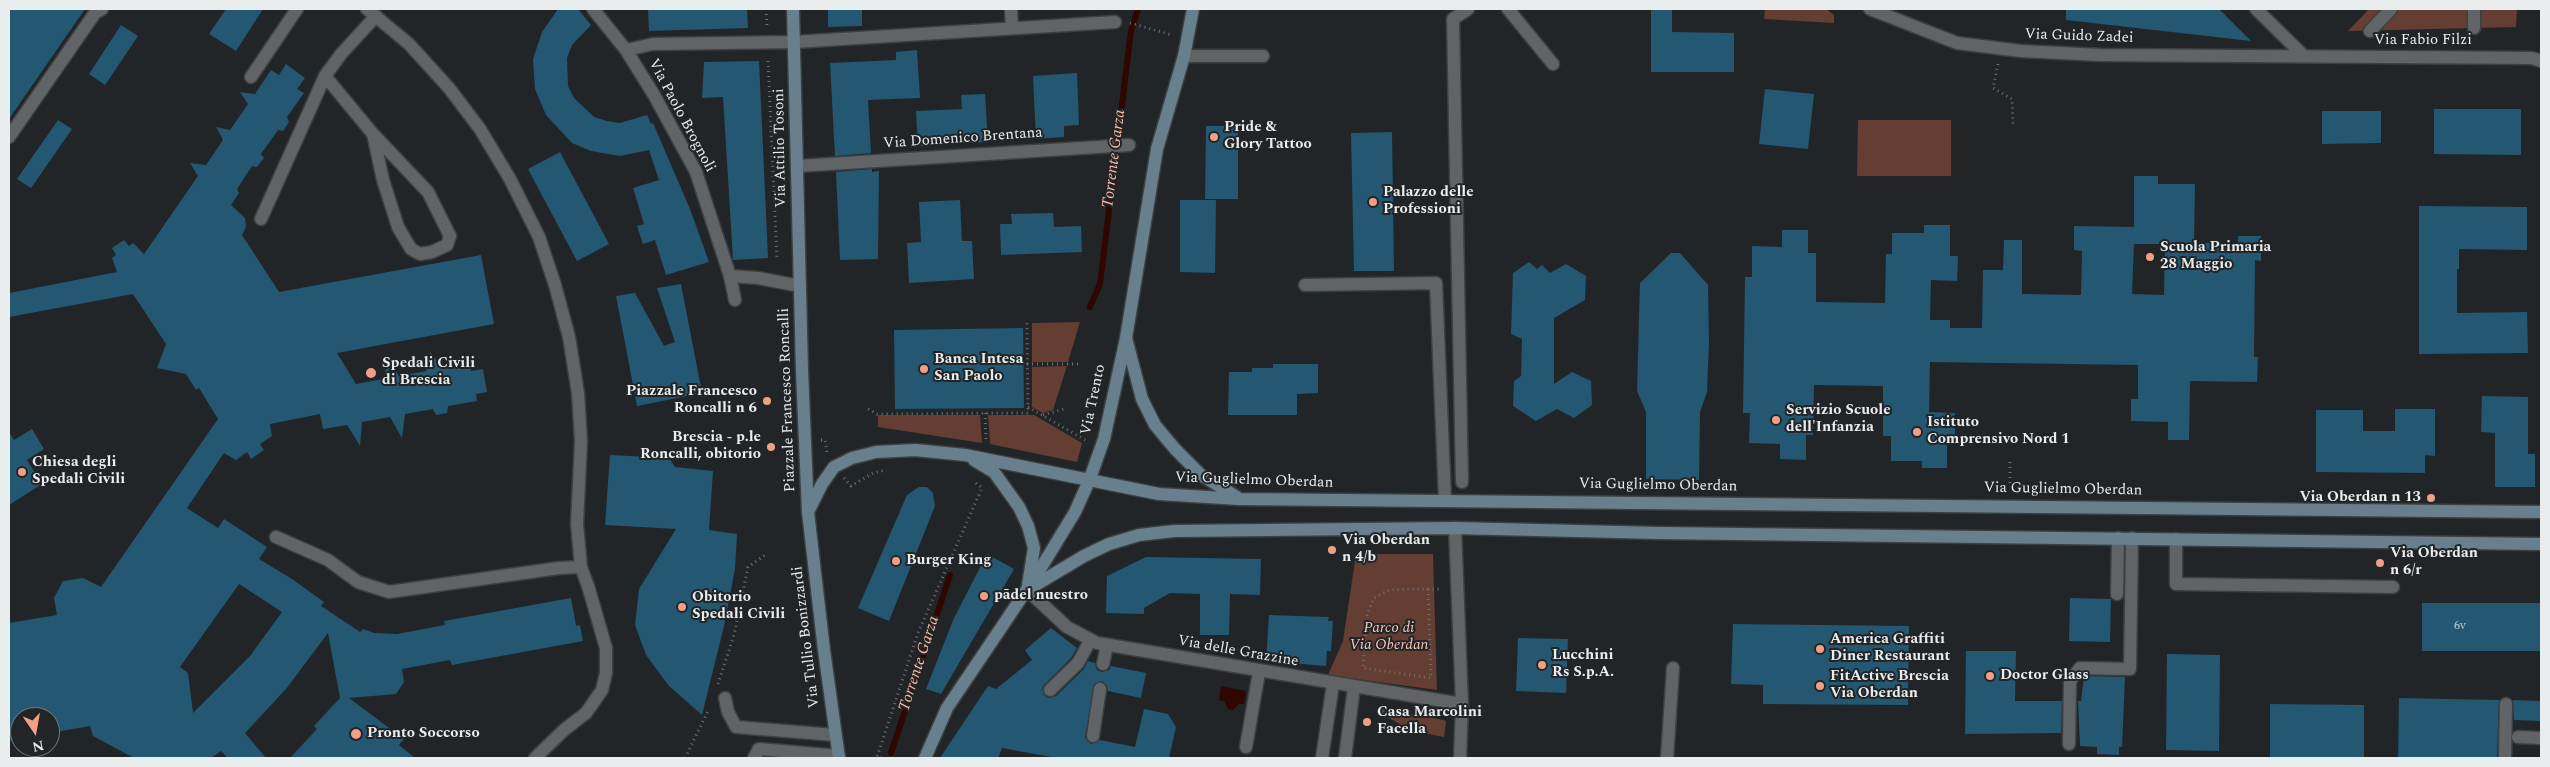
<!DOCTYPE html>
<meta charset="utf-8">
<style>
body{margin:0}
#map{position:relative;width:2550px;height:767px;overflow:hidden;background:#222527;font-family:Spectral,serif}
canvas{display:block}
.frame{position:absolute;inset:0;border:10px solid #eaedee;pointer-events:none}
.north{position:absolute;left:10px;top:707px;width:50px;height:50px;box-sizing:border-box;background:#222527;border:1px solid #727577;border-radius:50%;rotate:168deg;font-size:14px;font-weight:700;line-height:20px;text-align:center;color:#eaedee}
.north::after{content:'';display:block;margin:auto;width:18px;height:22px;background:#f39f85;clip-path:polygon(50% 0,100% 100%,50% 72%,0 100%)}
</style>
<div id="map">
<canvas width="2550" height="767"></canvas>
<div class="frame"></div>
<div class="north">N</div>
</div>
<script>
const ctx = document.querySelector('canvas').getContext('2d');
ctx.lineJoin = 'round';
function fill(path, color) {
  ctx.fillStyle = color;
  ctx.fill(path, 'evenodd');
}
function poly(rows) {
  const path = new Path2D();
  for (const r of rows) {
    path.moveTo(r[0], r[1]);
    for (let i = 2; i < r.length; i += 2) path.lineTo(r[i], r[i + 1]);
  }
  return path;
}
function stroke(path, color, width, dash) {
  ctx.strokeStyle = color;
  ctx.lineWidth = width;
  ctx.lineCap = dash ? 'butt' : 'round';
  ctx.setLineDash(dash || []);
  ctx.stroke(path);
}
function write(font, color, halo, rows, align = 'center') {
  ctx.font = font + ' Spectral,serif';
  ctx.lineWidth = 4;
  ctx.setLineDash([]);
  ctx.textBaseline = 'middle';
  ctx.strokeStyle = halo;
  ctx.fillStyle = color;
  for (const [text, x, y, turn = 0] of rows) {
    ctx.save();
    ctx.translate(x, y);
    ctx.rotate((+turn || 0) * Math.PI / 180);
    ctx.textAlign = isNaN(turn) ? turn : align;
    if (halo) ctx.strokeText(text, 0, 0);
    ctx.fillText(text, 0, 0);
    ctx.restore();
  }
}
fill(poly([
 [1765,9,1826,9,1834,15,1834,23,1764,19],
 [2369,9,2517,9,2516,27,2348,31],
 [1858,120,1951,120,1951,176,1857,176],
 [1080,322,1068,362,1032,362,1032,323],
 [1067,366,1053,410,1043,413,1032,407,1032,367],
 [878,415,980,415,982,443,878,427],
 [988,415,1034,415,1082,443,1077,462,990,444],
 [1356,554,1433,554,1437,690,1328,675,1343,641],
 [1381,708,1443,720,1446,721,1444,737,1412,731,1380,713]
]), '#643e32');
fill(poly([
 [1221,686,1246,691,1244,704,1239,704,1233,710,1228,709,1224,701,1219,700]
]), '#2f0600');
stroke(poly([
 [1090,307,1100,284,1131,31,1138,9],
 [891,753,950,575]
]), '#2f0600', 6);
fill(poly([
 [9,9,85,9,9,119],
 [226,9,263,9,236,51,209,34],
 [558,9,578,9,591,25,572,45,567,58,568,86,574,98,594,117,607,121,620,123,647,115,651,124,653,123,690,209,709,262,666,275,655,240,643,244,637,226,644,224,633,188,659,180,649,150,620,156,591,151,572,143,546,115,535,89,533,59,542,32],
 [648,9,747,9,748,28,649,31],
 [828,9,862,9,862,26,828,27],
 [1651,9,1672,9,1672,32,1734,33,1734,72,1651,72],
 [2066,9,2219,9,2251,41,2066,20],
 [121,25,138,36,105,85,89,74],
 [917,50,920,98,868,100,871,153,835,156,830,63,896,60,896,52],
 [759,61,768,258,733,260,723,97,702,98,704,62],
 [286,64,305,78,297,89,304,93,287,117,289,122,283,131,278,130,261,154,264,158,257,167,252,166,237,189,239,193,231,205,245,218,246,227,242,235,279,292,481,255,494,324,337,353,356,384,383,379,389,359,399,376,426,371,430,352,442,368,470,363,471,371,483,369,487,392,476,394,477,401,448,406,447,413,436,415,433,409,405,414,402,438,390,417,362,422,360,446,347,425,323,429,320,414,270,424,272,436,260,444,264,450,251,459,247,452,236,460,224,453,187,508,218,528,224,519,267,547,259,559,292,579,324,602,321,606,360,632,363,629,374,633,397,634,445,625,444,621,571,598,576,626,580,625,583,641,452,665,450,660,402,669,404,682,396,694,349,698,404,739,399,745,415,758,290,758,317,729,314,726,340,698,328,633,286,689,245,733,266,758,228,758,221,751,211,758,134,758,93,736,90,726,50,733,50,717,20,717,20,739,9,741,9,623,57,615,54,598,63,581,83,578,101,587,218,419,199,388,196,390,186,374,157,368,166,344,133,294,9,317,9,293,117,272,112,258,116,255,112,248,124,240,129,246,133,243,144,254,198,176,190,163,206,165,223,140,216,127,230,130,248,104,240,92,255,94,271,70,279,75],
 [239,584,282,612,250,656,193,713,188,673,180,667],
 [1077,73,1079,125,1064,126,1064,137,1036,139,1033,76],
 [1765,89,1814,94,1808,149,1759,144],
 [985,94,988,142,918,146,916,111,962,109,961,95],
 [2434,109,2521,109,2521,155,2434,154],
 [2322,111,2381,111,2381,143,2322,144],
 [58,120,72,129,31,188,17,179],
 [1206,126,1238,126,1238,199,1205,199],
 [1392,132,1394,271,1354,271,1351,133],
 [560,152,609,244,577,261,528,169],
 [872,169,872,172,879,171,878,259,840,260,836,172],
 [2134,176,2158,176,2158,184,2195,184,2194,243,2238,243,2238,236,2261,236,2261,261,2255,260,2254,357,2258,357,2257,382,2190,381,2189,440,2168,440,2168,422,2131,421,2131,399,2138,399,2138,365,1930,362,1929,412,1955,413,1955,438,1947,438,1947,468,1922,468,1922,461,1891,461,1891,436,1883,436,1883,386,1814,385,1813,435,1806,435,1806,460,1780,459,1780,444,1749,443,1750,413,1743,413,1745,277,1752,277,1752,246,1782,247,1782,230,1808,230,1808,253,1816,253,1816,302,1885,303,1886,254,1892,254,1892,233,1924,233,1924,225,1950,225,1950,256,1958,256,1957,281,1931,280,1930,320,1950,320,1950,328,1982,328,1983,270,2003,270,2004,240,2022,240,2022,294,2081,295,2082,251,2074,250,2074,226,2134,227],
 [2134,244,2165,244,2164,295,2132,294],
 [960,200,962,241,972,241,974,279,909,283,907,243,921,242,919,202],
 [1180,200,1216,200,1215,273,1180,272],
 [2419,206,2527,207,2527,250,2459,249,2459,269,2457,269,2457,313,2527,312,2528,353,2419,354],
 [1053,213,1054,227,1081,226,1082,252,1001,255,1000,224,1012,224,1011,214],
 [1671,253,1680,253,1708,285,1709,343,1707,392,1700,412,1699,480,1646,479,1646,412,1637,391,1640,283],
 [1529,262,1537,269,1542,265,1550,273,1566,264,1586,276,1585,300,1554,318,1554,384,1572,372,1591,381,1592,405,1574,418,1557,409,1536,421,1513,406,1514,381,1521,376,1522,339,1511,334,1513,273],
 [681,284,702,393,637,406,616,296,635,293,664,346,675,342,657,288],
 [1023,328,1024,408,895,409,894,330],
 [1273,364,1318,364,1318,393,1297,394,1297,415,1228,415,1229,372,1252,372,1252,368,1273,368],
 [2482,396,2528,397,2528,454,2535,454,2535,487,2495,487,2495,433,2481,432],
 [2395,409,2435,409,2435,456,2425,455,2425,473,2316,472,2316,410,2363,410,2363,431,2395,431],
 [32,429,44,449,27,460,42,484,9,505,9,432,14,440],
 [610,455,669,458,675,467,713,471,709,530,737,534,735,569,724,626,702,715,669,686,646,655,635,625,639,589,676,529,605,525],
 [919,487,927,487,933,493,935,506,889,621,858,608,907,495],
 [987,554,1014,569,941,694,926,689,954,618],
 [1146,557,1261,559,1260,595,1230,594,1229,635,1200,635,1200,594,1170,593,1144,608,1144,614,1106,613,1107,576],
 [2070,598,2111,599,2110,642,2069,641],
 [2422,603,2541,603,2541,651,2422,651],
 [1269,615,1329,617,1328,621,1333,621,1331,651,1327,651,1326,666,1266,661],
 [1733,624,1909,626,1908,705,1763,704,1763,685,1731,684],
 [1051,628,1077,648,1071,658,1044,685,1042,688,1044,695,1048,698,1056,696,1084,669,1088,661,1095,663,1097,670,1102,672,1109,670,1111,666,1146,673,1141,698,1108,691,1107,686,1102,681,1094,684,1085,737,1091,744,1100,740,1135,747,1144,709,1168,714,1176,727,1169,758,1057,758,1002,748,998,758,940,758,988,686,996,689,1032,660,1025,650],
 [1518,638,1568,639,1566,693,1516,691],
 [1966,651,2016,651,2015,701,2062,701,2061,733,1965,734],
 [2167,654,2220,655,2219,751,2166,750],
 [2084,676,2125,677,2122,747,2119,747,2119,755,2097,754,2097,747,2080,746,2078,701,2081,701],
 [2399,698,2499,700,2497,758,2398,758],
 [2513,700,2541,701,2541,721,2514,720],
 [2270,704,2364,705,2364,757,2270,757]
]), '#235772');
const lane = poly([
 [367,9,409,44,449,88,480,129,510,179,539,237,555,285,569,337,578,393,581,441,577,524,581,567,588,586,606,648,606,673,602,690,586,713,564,730,535,758],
 [1508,9,1553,64],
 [1184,56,1263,56],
 [325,76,373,134,383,180,398,227,411,249,420,254,432,252,447,245,450,236,428,192,373,134],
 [251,77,297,9],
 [9,137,95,13,102,9],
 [261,219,325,76,341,54,376,16],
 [730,276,735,300],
 [1305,285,1436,283,1445,500],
 [276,537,328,560,358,582,389,592,559,568,581,567],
 [2176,539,2176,584,2393,587],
 [2117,594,2118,538],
 [1103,664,1107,645],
 [725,698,728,712,736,727,835,735],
 [1093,736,1100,689],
 [2518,737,2541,738],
 [2069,744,2070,681,2080,668,2130,669,2132,538],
 [1246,747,1259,672],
 [754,758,759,749,839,756],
 [1322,758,1333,684],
 [1345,758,1354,687],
 [1667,758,1673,668],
 [2505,758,2506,704]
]);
const street = poly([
 [593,9,626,50,654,95,696,172,730,276,758,278,800,286],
 [1011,9,1012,28],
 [1870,9,1957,43,2021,51,2100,55,2532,58,2541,61],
 [2256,9,2304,56],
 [2474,9,2474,28],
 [2370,31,2391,9],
 [626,50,653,44,794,42,1115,22],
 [798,166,1129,145],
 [1462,482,1453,19,1468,9],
 [1455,528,1462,704,1460,758],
 [1027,590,1067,627,1097,643,1462,704],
 [1050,690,1078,663,1090,641]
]);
const secondary = poly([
 [793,9,802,371,808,512,824,650,839,758],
 [1126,338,1142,399,1155,425,1175,449,1201,475,1237,497],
 [974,460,994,472,1019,507,1028,526,1034,548,1028,585],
 [808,512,822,484,834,467,852,458,876,452,915,450,965,455,1159,494,1239,499,2541,512],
 [1027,590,1084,556,1109,544,1139,535,1174,531,1455,528,1659,533,2541,544],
 [925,758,947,708,1036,576,1075,512,1089,481,1104,439,1126,338,1157,149,1184,56,1193,9]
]);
stroke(lane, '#3d4041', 15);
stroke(street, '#3d4041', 15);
stroke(secondary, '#3d4041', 15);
stroke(poly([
 [766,9,767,26],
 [1130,23,1172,35],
 [768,61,777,259],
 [1998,64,1993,88,2012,99,2013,126],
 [1027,364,1078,364],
 [1028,407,1087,441],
 [868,409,877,414,1028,413,1027,323],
 [985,413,986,442],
 [1043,415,1064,409],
 [821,440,825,440,827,453],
 [2010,462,2010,487],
 [844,478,851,486,873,473,886,470],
 [1428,589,1431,678,1363,668,1367,614,1374,598,1389,590,1413,589,1442,589],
 [718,684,734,635,748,567,765,555],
 [685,758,709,709],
 [881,758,877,757,918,633,982,488,973,481]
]), '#6d7071', 3, [1, 4]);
stroke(lane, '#606466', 12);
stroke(street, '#606466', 12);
stroke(secondary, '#68808e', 12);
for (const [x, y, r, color] of [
 [1214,137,5,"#f39f85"],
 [1373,202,5,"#f39f85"],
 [2150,257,5,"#f39f85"],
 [924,369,5,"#f39f85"],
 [371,373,6,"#f39f85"],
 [767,401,5,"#f39f85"],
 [1776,420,5,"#f39f85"],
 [1917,432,5,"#f39f85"],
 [771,447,5,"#f39f85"],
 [22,472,5,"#f39f85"],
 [2431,498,5,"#f39f85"],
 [1332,550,5,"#f39f85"],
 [896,561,5,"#f39f85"],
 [2380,563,5,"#f39f85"],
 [984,596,5,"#f39f85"],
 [682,607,5,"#f39f85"],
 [1820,649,5,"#f39f85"],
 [1542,665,5,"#f39f85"],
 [1990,676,5,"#f39f85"],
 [1820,686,5,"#f39f85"],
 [1367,722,5,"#f39f85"],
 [356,734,6,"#f39f85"]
]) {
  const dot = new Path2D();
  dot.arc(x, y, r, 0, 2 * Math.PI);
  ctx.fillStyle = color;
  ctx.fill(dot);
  stroke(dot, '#222527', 2);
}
write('12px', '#b8c8cf', null, [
 ["6v",2460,627]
]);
write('15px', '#eaedee', '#222527', [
 ["Via Guido Zadei",2079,37,2],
 ["Via Fabio Filzi",2423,41],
 ["Via Paolo Brognoli",681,116,62],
 ["Via Domenico Brentana",963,139,-4],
 ["Via Attilio Tosoni",781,148,-91],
 ["Piazzale Francesco Roncalli",788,400,-92],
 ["Via Trento",1094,400,-78],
 ["Via Guglielmo Oberdan",1254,481,2],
 ["Via Guglielmo Oberdan",1658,486,1],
 ["Via Guglielmo Oberdan",2063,490,1],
 ["Via Tullio Bonizzardi",807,637,-97],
 ["Via delle Grazzine",1238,652,10]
]);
write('bold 15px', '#eaedee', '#222527', [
 ["Pride &",1224,128],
 ["Glory Tattoo",1224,145],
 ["Palazzo delle",1383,193],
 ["Professioni",1383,210],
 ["Scuola Primaria",2160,248],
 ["28 Maggio",2160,265],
 ["Banca Intesa",934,360],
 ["San Paolo",934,377],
 ["Spedali Civili",382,364],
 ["di Brescia",382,381],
 ["Piazzale Francesco",757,392,"right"],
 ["Roncalli n 6",757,409,"right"],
 ["Servizio Scuole",1786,411],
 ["dell'Infanzia",1786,428],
 ["Istituto",1927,423],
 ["Comprensivo Nord 1",1927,440],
 ["Brescia - p.le",761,438,"right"],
 ["Roncalli, obitorio",761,455,"right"],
 ["Chiesa degli",32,463],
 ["Spedali Civili",32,480],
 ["Via Oberdan n 13",2421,498,"right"],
 ["Via Oberdan",1342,541],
 ["n 4/b",1342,558],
 ["Via Oberdan",2390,554],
 ["n 6/r",2390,571],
 ["Burger King",906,561],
 ["pādel nuestro",994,596],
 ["Obitorio",692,598],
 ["Spedali Civili",692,615],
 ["America Graffiti",1830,640],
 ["Diner Restaurant",1830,657],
 ["Lucchini",1552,656],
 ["Rs S.p.A.",1552,673],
 ["Doctor Glass",2000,676],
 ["FitActive Brescia",1830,677],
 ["Via Oberdan",1830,694],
 ["Casa Marcolini",1377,713],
 ["Facella",1377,730],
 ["Pronto Soccorso",367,734]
], 'left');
write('italic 15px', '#f9c8b8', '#222527', [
 ["Parco di",1389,629],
 ["Via Oberdan",1389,646]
]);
write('italic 16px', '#fcbba7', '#222527', [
 ["Torrente Garza",1115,159,-83],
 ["Torrente Garza",920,664,-72]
]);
</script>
